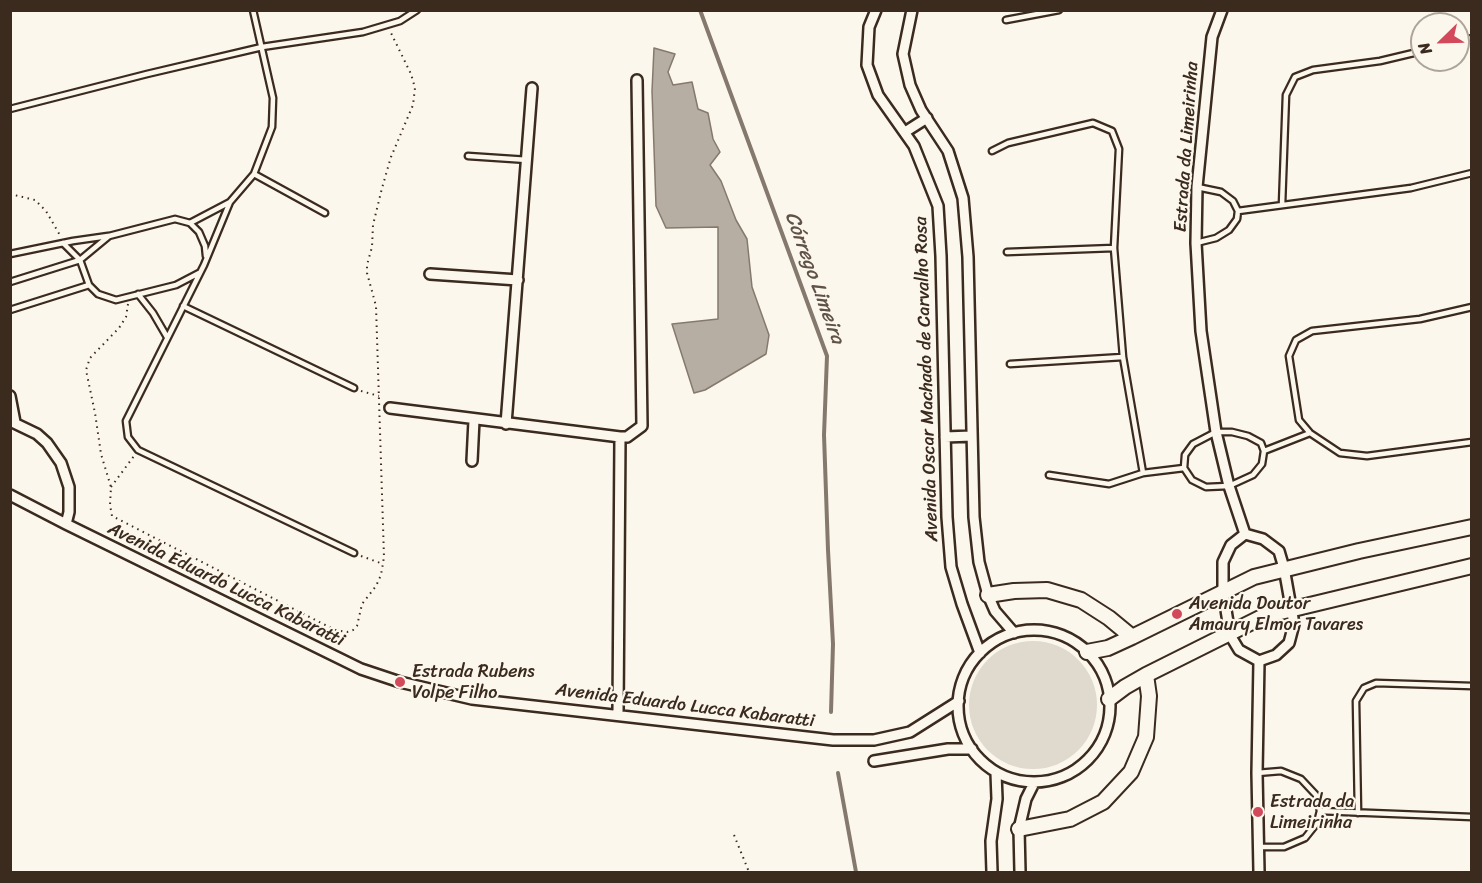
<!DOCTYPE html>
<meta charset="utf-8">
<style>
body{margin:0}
#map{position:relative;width:1482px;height:883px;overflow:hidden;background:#fbf7ec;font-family:Sriracha,sans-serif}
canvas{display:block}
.frame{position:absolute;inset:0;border:12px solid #3b2a1e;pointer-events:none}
.north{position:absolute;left:1410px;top:12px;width:60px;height:60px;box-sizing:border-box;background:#fbf7ec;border:2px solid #aea59a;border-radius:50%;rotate:247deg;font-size:16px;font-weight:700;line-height:24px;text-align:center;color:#3b2a1e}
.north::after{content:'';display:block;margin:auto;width:21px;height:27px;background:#d1495b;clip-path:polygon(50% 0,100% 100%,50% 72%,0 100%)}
</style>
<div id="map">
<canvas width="1482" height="883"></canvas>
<div class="frame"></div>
<div class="north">N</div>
</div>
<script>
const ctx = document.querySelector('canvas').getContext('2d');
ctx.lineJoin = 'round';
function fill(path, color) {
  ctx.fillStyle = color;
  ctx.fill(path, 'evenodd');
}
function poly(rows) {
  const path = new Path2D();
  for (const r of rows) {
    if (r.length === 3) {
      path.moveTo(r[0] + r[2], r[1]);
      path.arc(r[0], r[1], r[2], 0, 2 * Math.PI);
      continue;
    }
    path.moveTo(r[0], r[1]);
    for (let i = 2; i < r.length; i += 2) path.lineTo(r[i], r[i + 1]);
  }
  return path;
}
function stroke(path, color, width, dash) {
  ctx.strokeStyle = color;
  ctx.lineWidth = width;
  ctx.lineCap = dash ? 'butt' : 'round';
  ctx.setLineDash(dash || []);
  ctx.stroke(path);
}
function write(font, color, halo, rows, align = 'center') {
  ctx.font = font + ' Sriracha,sans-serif';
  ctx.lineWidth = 4.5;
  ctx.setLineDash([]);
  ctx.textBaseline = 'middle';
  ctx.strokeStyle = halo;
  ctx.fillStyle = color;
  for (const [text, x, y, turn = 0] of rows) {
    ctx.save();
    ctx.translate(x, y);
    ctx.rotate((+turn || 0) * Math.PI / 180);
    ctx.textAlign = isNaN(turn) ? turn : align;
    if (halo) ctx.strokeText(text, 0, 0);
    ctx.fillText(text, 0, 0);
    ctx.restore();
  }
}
fill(poly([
 [1033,705,64]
]), '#dfd9ce');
const water = poly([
 [654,48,675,54,668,72,673,85,692,82,698,109,708,113,713,139,720,152,710,165,721,181,736,220,747,239,752,287,769,335,766,354,705,390,694,393,672,324,718,319,718,227,666,228,656,206,652,91,654,48]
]);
fill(water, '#b6aea2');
stroke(water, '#85796d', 1.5);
stroke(poly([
 [700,10,827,356,824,435,828,550,833,644,831,712],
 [838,773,856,872]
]), '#85796d', 4);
const lane = poly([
 [253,10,273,98,272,127,254,174,230,202,204,265,126,421,128,437,138,450,354,553],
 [1006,20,1059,10],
 [1458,42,1472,38],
 [10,109,147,74,262,47,363,32,400,21,417,10],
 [992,151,1008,143,1093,123,1112,131,1119,149,1114,248,1123,357,1143,473],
 [468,156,528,160],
 [254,174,325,213],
 [1282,205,1286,95,1295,77,1313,70,1380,61,1422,51],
 [1238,211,1411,188,1472,173],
 [190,223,230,202],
 [1196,243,1216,238,1229,230,1237,219,1238,211,1233,201,1221,192,1197,187],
 [1007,252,1114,248],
 [10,254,73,241,108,236],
 [199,273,176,285,116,300,98,294,89,285,80,260,109,236,175,219,190,223,199,232,205,246,206,256],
 [10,282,80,260,63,243],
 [138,294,153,313,167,337],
 [183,306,354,388],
 [1472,307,1420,319,1312,331,1296,340,1289,356,1299,420,1310,433,1340,453,1367,456,1472,442],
 [10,310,89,285],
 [1010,364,1123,357],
 [1216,432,1232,432,1248,436,1261,443,1264,451,1262,464,1253,475,1229,486,1206,487,1192,480,1184,468,1185,455,1193,444,1216,432],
 [1264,451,1310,433],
 [1049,475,1109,484,1143,473,1184,468],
 [1257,773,1281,771,1301,779,1316,795,1320,811,1317,823,1305,838,1284,847,1259,847],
 [1320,811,1472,817],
 [1358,813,1356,701,1364,688,1376,683,1472,686]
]);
const street = poly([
 [876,10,869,27,867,65,878,95,914,146,938,206,941,256,947,517,951,567,962,604,980,653],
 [912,10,903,54,910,85,921,110,948,151,963,198,968,257,974,517,979,562,988,595,995,611,1014,633],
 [1222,10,1212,37,1197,187,1196,243,1201,331,1216,432,1229,486,1245,534],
 [905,132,927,118],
 [430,274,518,280],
 [10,396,15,422],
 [390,408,620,437,627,437,642,426,637,80],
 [10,421,37,434,47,443,61,463,69,487,69,512,66,524],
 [506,424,532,88],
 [945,437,972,436],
 [472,461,474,420],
 [10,495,66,524,361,669,400,682,472,699,833,740,874,740,910,732,959,701],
 [1245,534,1263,539,1279,551,1284,568,1294,624,1289,643,1276,655,1259,661,1239,650,1230,635,1223,591,1223,562,1231,545,1245,534],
 [1034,706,76],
 [1259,661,1257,773,1259,872],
 [618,714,620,437],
 [874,761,948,749,972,749],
 [992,872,991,841,997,799,996,773],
 [1020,872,1019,829,1026,799,1034,783]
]);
const secondary = poly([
 [988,595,1014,591,1047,590,1081,600,1109,618,1132,637],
 [1087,652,1108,648,1132,637,1254,577,1359,551,1472,527],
 [1109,699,1125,687,1146,675,1264,616,1472,566],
 [1019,829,1070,819,1103,802,1131,772,1146,737,1149,696,1146,675]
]);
stroke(lane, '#3b2a1e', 9);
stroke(street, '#3b2a1e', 14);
stroke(secondary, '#3b2a1e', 18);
stroke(poly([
 [10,194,35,200,46,211,61,237],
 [128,304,126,317,119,328,90,358,86,370,95,413,101,454,111,487,110,505,112,516,335,630,347,632,353,630,357,626,362,604,376,586,381,575,384,557,376,306,367,273,367,265,372,247,373,225,382,188,391,157,413,105,415,88,411,74,391,33],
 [361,391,379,396],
 [111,487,134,456],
 [361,556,383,564],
 [734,835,749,872]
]), '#3b2a1e', 2, [1.5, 4.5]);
stroke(lane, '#fbf7ec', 4.5);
stroke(street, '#fbf7ec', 9);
stroke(secondary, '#fbf7ec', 14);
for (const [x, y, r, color] of [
 [1177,614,6,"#d1495b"],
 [400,682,6,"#d1495b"],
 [1258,812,6,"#d1495b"]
]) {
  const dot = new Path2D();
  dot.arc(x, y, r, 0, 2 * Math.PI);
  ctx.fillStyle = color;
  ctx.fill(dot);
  stroke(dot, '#fbf7ec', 2);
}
write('18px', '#3b2a1e', '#fbf7ec', [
 ["Estrada da Limeirinha",1187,147,-86],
 ["Avenida Oscar Machado de Carvalho Rosa",927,379,-92],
 ["Avenida Eduardo Lucca Kabaratti",226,585,26],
 ["Avenida Eduardo Lucca Kabaratti",685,706,7]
]);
write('18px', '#3b2a1e', '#fbf7ec', [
 ["Avenida Doutor",1189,604],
 ["Amaury Elmor Tavares",1189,625],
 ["Estrada Rubens",412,672],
 ["Volpe Filho",412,693],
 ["Estrada da",1270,802],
 ["Limeirinha",1270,823]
], 'left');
write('italic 20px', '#605246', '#fbf7ec', [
 ["Córrego Limeira",814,278,70]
]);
</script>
